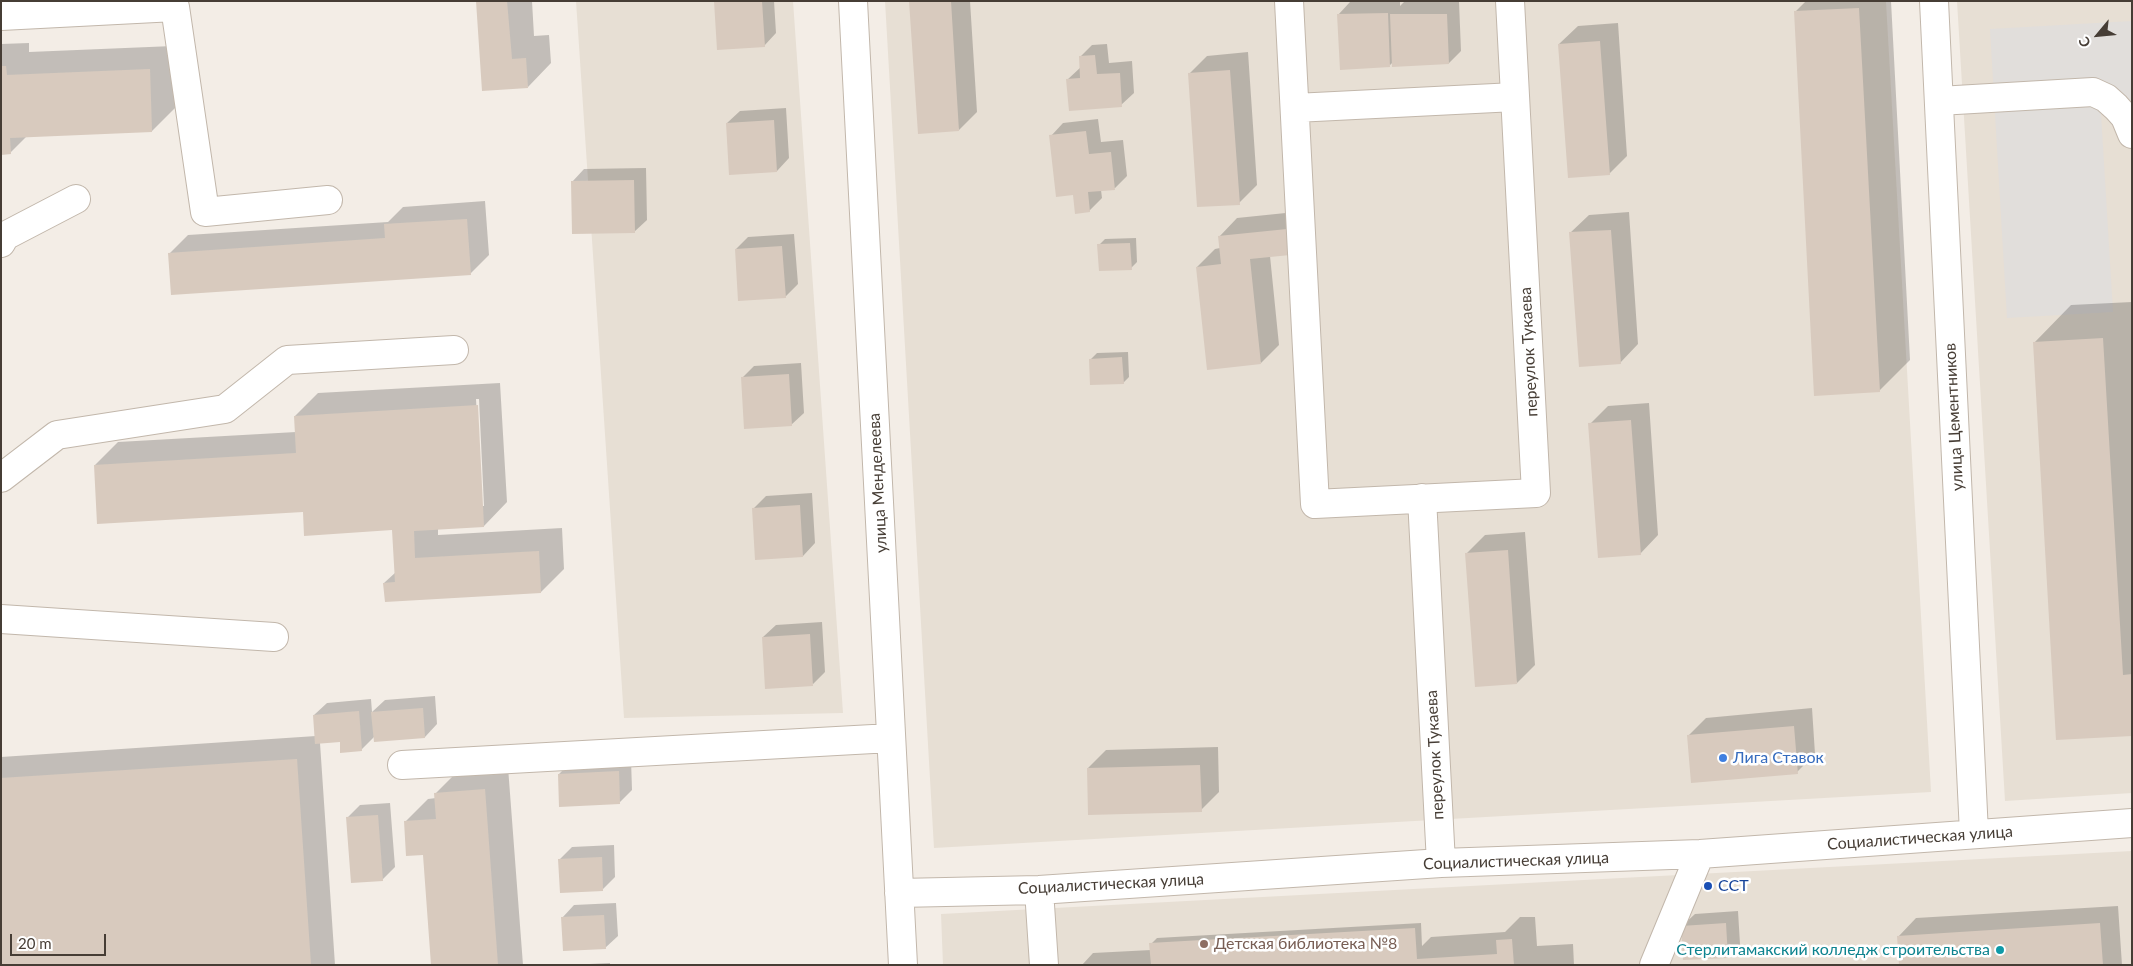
<!DOCTYPE html>
<meta charset="utf-8">
<style>
body{margin:0}
#map{position:relative;width:2133px;height:966px;overflow:hidden;background:#f3ede6;font-family:Lato,sans-serif}
canvas{display:block}
.frame{position:absolute;inset:0;border:2px solid #463d35;pointer-events:none}
.north{position:absolute;left:2073px;top:10px;width:50px;height:50px;-webkit-text-stroke:4px #fff;paint-order:stroke;rotate:242deg;font-size:14px;font-weight:700;line-height:20px;text-align:center;color:#463d35}
.north::after{content:'';display:block;margin:auto;width:18px;height:22px;background:#463d35;clip-path:polygon(50% 0,100% 100%,50% 72%,0 100%)}
.scale{position:absolute;left:10px;top:934px;width:96px;height:22px;box-sizing:border-box;border:2px solid #463d35;border-top:0;padding-left:6px;font-size:15px;line-height:18px;white-space:nowrap;color:#463d35;-webkit-text-stroke:4px #fff;paint-order:stroke}
</style>
<div id="map">
<canvas width="2133" height="966"></canvas>
<div class="frame"></div>
<div class="north">С</div>
<div class="scale">20 m</div>
</div>
<script>
const ctx = document.querySelector('canvas').getContext('2d');
ctx.lineJoin = 'round';
function fill(path, color) {
  ctx.fillStyle = color;
  ctx.fill(path, 'evenodd');
}
function poly(rows) {
  const path = new Path2D();
  for (const r of rows) {
    path.moveTo(r[0], r[1]);
    for (let i = 2; i < r.length; i += 2) path.lineTo(r[i], r[i + 1]);
  }
  return path;
}
function stroke(path, color, width, dash) {
  ctx.strokeStyle = color;
  ctx.lineWidth = width;
  ctx.lineCap = dash ? 'butt' : 'round';
  ctx.setLineDash(dash || []);
  ctx.stroke(path);
}
function write(font, color, halo, rows, align = 'center') {
  ctx.font = font + ' Lato,sans-serif';
  ctx.lineWidth = 5;
  ctx.setLineDash([]);
  ctx.textBaseline = 'middle';
  ctx.strokeStyle = halo;
  ctx.fillStyle = color;
  for (const [text, x, y, turn = 0] of rows) {
    ctx.save();
    ctx.translate(x, y);
    ctx.rotate((+turn || 0) * Math.PI / 180);
    ctx.textAlign = isNaN(turn) ? turn : align;
    if (halo) ctx.strokeText(text, 0, 0);
    ctx.fillText(text, 0, 0);
    ctx.restore();
  }
}
fill(poly([
 [576,1,793,1,843,713,624,718],
 [885,1,1886,1,1931,792,934,848],
 [1957,1,2132,1,2132,793,2005,801],
 [2132,851,2132,965,943,965,941,914]
]), '#e7dfd4');
fill(poly([
 [2132,21,2132,112,2101,114,2113,312,2007,318,1990,29]
]), '#e1dedb');
fill(poly([
 [477,1,532,1,534,36,549,35,551,63,528,87],
 [715,1,774,1,776,33,764,46],
 [910,1,970,1,977,112,959,130],
 [1400,1,1400,6,1404,2,1459,2,1461,51,1449,63,1393,62,1390,65,1338,15,1350,2],
 [1806,1,1891,1,1910,360,1879,391,1795,12],
 [1618,23,1627,156,1609,174,1559,44,1578,26],
 [29,43,29,52,173,46,175,108,152,131,27,136,10,153,1,154,1,44],
 [1107,44,1109,63,1132,61,1134,93,1121,105,1067,80,1081,67,1080,57,1092,45],
 [1248,52,1257,185,1239,203,1189,74,1207,56],
 [786,108,789,158,777,171,727,123,740,111],
 [1098,119,1101,142,1123,140,1127,176,1115,188,1101,190,1102,198,1089,211,1074,194,1051,136,1063,123],
 [646,168,647,220,634,232,572,182,584,169],
 [485,201,489,255,470,274,170,253,188,235,388,222,403,207],
 [1305,211,1270,256,1279,345,1261,363,1197,267,1215,249,1220,248,1219,237,1237,218],
 [1629,212,1638,344,1620,363,1570,233,1589,215],
 [794,234,798,284,785,297,736,249,748,237],
 [1136,238,1137,262,1131,268,1099,245,1105,239],
 [2132,302,2132,735,2034,343,2071,305],
 [1128,352,1129,377,1123,383,1091,359,1097,353],
 [801,363,804,413,791,425,742,378,754,366],
 [500,383,507,502,484,526,438,528,438,535,562,528,564,569,541,592,386,601,384,583,396,572,393,529,95,465,118,442,296,432,295,416,318,393],
 [476,399,479,399,484,506,482,506],
 [1649,403,1658,535,1640,554,1590,424,1608,406],
 [812,493,815,543,803,556,754,508,766,496],
 [1525,532,1535,665,1517,683,1467,553,1485,535],
 [822,622,825,672,813,684,763,637,776,625],
 [435,696,437,724,425,737,374,737,361,750,341,741,320,743,335,965,1,965,1,757,316,736,314,715,327,703,371,699,372,712,385,700],
 [1812,708,1815,754,1797,772,1688,736,1706,718],
 [1218,747,1219,792,1201,810,1088,768,1106,750],
 [631,759,632,790,620,802,559,774,571,762],
 [508,767,523,965,433,965,424,853,405,822,428,799,436,798,436,793,459,770],
 [390,803,395,867,382,880,347,818,360,805],
 [614,845,615,877,603,889,560,859,572,847],
 [616,903,618,936,605,948,562,918,574,905],
 [2118,906,2122,965,1900,965,1898,937,1916,918],
 [1738,911,1740,944,1728,957,1682,926,1695,914],
 [1520,917,1535,917,1537,946,1573,944,1574,965,1082,965,1093,953,1151,950,1151,944,1157,938,1421,923,1422,946,1431,937,1505,932],
 [610,963,610,965,569,965]
]), '#0003');
fill(poly([
 [476,1,507,1,512,59,526,58,528,88,482,91],
 [714,1,762,1,765,47,717,50],
 [909,1,951,1,959,131,918,134],
 [1859,8,1880,392,1814,396,1794,11],
 [1388,13,1390,67,1340,70,1337,14],
 [1390,14,1447,14,1449,64,1392,67],
 [1600,41,1610,175,1568,178,1558,44],
 [1095,55,1097,74,1120,73,1122,107,1069,111,1066,79,1080,78,1079,56],
 [1,66,6,66,7,75,150,69,152,132,10,138,11,154,1,155],
 [1230,70,1240,205,1197,207,1188,73],
 [774,120,777,172,729,175,726,123],
 [1086,131,1089,154,1111,152,1115,190,1088,192,1090,212,1075,214,1073,195,1056,197,1049,135],
 [634,180,635,233,572,234,571,181],
 [467,219,471,275,171,295,168,253,385,238,384,224],
 [1287,229,1290,255,1250,259,1261,364,1207,370,1196,267,1221,264,1218,236],
 [1611,230,1621,364,1579,367,1569,232],
 [1130,243,1132,270,1099,271,1097,244],
 [782,246,786,298,738,301,735,249],
 [2103,338,2123,675,2132,674,2132,736,2056,740,2033,342],
 [1122,357,1124,384,1090,385,1089,359],
 [789,374,792,426,744,429,741,377],
 [478,405,484,527,414,531,415,558,539,551,541,593,385,602,383,583,395,582,392,530,304,536,303,512,97,524,94,465,296,453,294,416],
 [1631,420,1641,555,1598,558,1588,423],
 [800,505,803,557,755,560,752,508],
 [1508,550,1517,684,1475,687,1465,553],
 [810,634,813,686,765,689,762,637],
 [423,708,425,738,374,742,371,712],
 [359,711,362,751,340,753,340,742,315,744,313,715],
 [1794,726,1798,774,1691,783,1687,735],
 [297,759,311,965,1,965,1,778],
 [1200,765,1202,812,1088,815,1087,768],
 [619,771,620,804,559,807,558,774],
 [485,789,498,965,431,965,423,855,406,856,404,821,436,819,434,793],
 [378,815,383,881,351,883,346,817],
 [602,857,603,891,560,893,558,859],
 [604,915,606,949,563,951,561,917],
 [1726,923,1728,958,1683,960,1681,926],
 [2100,923,2103,965,1899,965,1897,936],
 [1415,928,1417,959,1497,954,1496,940,1512,939,1514,965,1151,965,1149,943]
]), '#d8cabe');
const minor = poly([
 [853,1,903,965],
 [1289,1,1315,504,1536,493,1510,1],
 [1934,1,1974,833],
 [1,16,175,7,205,212,328,200],
 [1939,101,2093,92,2106,98,2116,107,2125,117,2132,134],
 [1295,108,1515,97],
 [1,243,5,236,76,199],
 [1,478,57,435,225,409,287,360,454,350],
 [1422,498,1441,863],
 [1,619,274,637],
 [402,765,891,738],
 [1039,890,1044,965],
 [899,893,1039,890,1441,863,1700,854,2132,823],
 [1654,965,1700,854]
]);
stroke(minor, '#c2b7ab', 30);
stroke(minor, '#fff', 28);
for (const [x, y, r, color] of [
 [1723,758,5,"#3f7fe0"],
 [1708,886,5,"#1a4fb4"],
 [1204,944,5,"#8d6e63"],
 [2000,950,5,"#0f9aa8"]
]) {
  const dot = new Path2D();
  dot.arc(x, y, r, 0, 2 * Math.PI);
  ctx.fillStyle = color;
  ctx.fill(dot);
  stroke(dot, '#fff', 2);
}
write('16px', '#463d35', '#fff', [
 ["переулок Тукаева",1529,352,-93],
 ["улица Цементников",1954,417,-93],
 ["улица Менделеева",878,483,-93],
 ["переулок Тукаева",1435,755,-93],
 ["Социалистическая улица",1920,838,-4],
 ["Социалистическая улица",1516,861,-2],
 ["Социалистическая улица",1111,884,-3]
]);
write('16px', '#366cbe', '#fff', [
 ["Лига Ставок",1733,758]
], 'left');
write('16px', '#164399', '#fff', [
 ["ССТ",1718,886]
], 'left');
write('16px', '#785e54', '#fff', [
 ["Детская библиотека №8",1214,944]
], 'left');
write('16px', '#0d838f', '#fff', [
 ["Стерлитамакский колледж строительства",1990,950]
], 'right');
</script>
